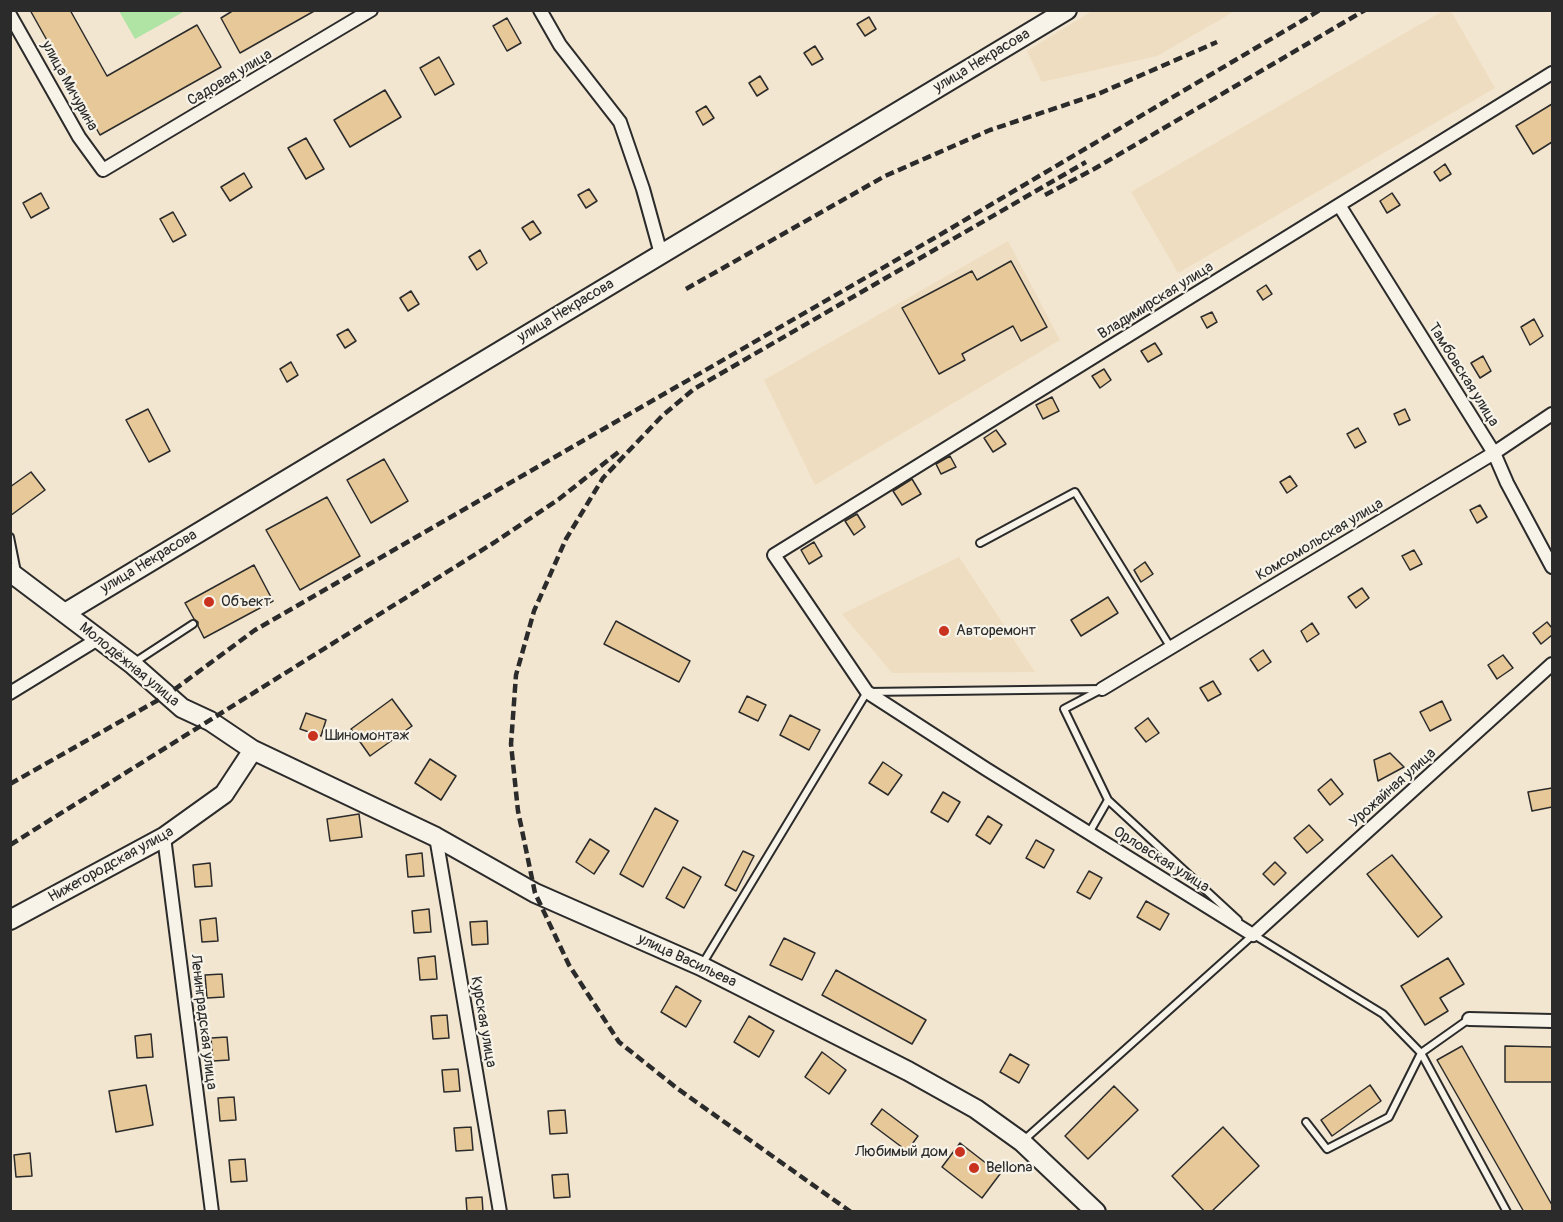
<!DOCTYPE html>
<meta charset="utf-8">
<style>
body{margin:0}
#map{position:relative;width:1563px;height:1222px;overflow:hidden;background:#f2e6d0;font-family:Pangolin,sans-serif}
canvas{display:block}
.frame{position:absolute;inset:0;border:12px solid #2b2b2b;pointer-events:none}
</style>
<div id="map">
<canvas width="1563" height="1222"></canvas>
<div class="frame"></div>
</div>
<script>
const ctx = document.querySelector('canvas').getContext('2d');
ctx.lineJoin = 'round';
function fill(path, color) {
  ctx.fillStyle = color;
  ctx.fill(path, 'evenodd');
}
function poly(rows) {
  const path = new Path2D();
  for (const r of rows) {
    path.moveTo(r[0], r[1]);
    for (let i = 2; i < r.length; i += 2) path.lineTo(r[i], r[i + 1]);
  }
  return path;
}
function stroke(path, color, width, dash) {
  ctx.strokeStyle = color;
  ctx.lineWidth = width;
  ctx.lineCap = dash ? 'butt' : 'round';
  ctx.setLineDash(dash || []);
  ctx.stroke(path);
}
function write(font, color, halo, rows, align = 'center') {
  ctx.font = font + ' Pangolin,sans-serif';
  ctx.lineWidth = 4.5;
  ctx.setLineDash([]);
  ctx.textBaseline = 'middle';
  ctx.strokeStyle = halo;
  ctx.fillStyle = color;
  for (const [text, x, y, turn = 0] of rows) {
    ctx.save();
    ctx.translate(x, y);
    ctx.rotate((+turn || 0) * Math.PI / 180);
    ctx.textAlign = isNaN(turn) ? turn : align;
    if (halo) ctx.strokeText(text, 0, 0);
    ctx.fillText(text, 0, 0);
    ctx.restore();
  }
}
fill(poly([
 [1092,11,1092,10,1235,11,1157,56,1042,82,1027,51],
 [1443,11,1451,11,1495,88,1178,273,1131,192],
 [1008,241,1060,340,815,485,764,380],
 [959,557,1035,672,892,673,842,614]
]), '#eeddc0');
fill(poly([
 [119,11,185,11,135,39]
]), '#b0e4a5');
const building = poly([
 [30,10,70,10,107,76,197,25,221,67,100,135,30,10],
 [234,10,316,10,240,53,221,18,234,10],
 [869,17,876,29,865,36,857,24,869,17],
 [507,18,521,43,507,51,493,26,507,18],
 [815,46,823,59,812,65,804,53,815,46],
 [439,57,454,84,435,95,420,68,439,57],
 [760,76,768,89,757,96,749,83,760,76],
 [385,90,401,117,350,147,334,120,385,90],
 [1552,104,1552,142,1533,154,1516,126,1552,104],
 [706,106,714,118,703,125,696,112,706,106],
 [306,138,324,169,306,179,288,148,306,138],
 [1445,164,1451,174,1440,181,1434,172,1445,164],
 [244,173,252,187,230,201,221,187,244,173],
 [589,189,597,201,586,208,578,195,589,189],
 [41,193,49,208,31,218,23,203,41,193],
 [1392,193,1400,205,1387,213,1380,201,1392,193],
 [173,212,186,235,173,242,160,219,173,212],
 [533,221,541,233,530,240,522,228,533,221],
 [480,250,487,263,477,270,469,257,480,250],
 [1011,261,1047,327,1021,341,1013,326,962,354,965,360,939,374,902,308,972,271,977,280,1011,261],
 [1266,285,1272,294,1263,300,1257,291,1266,285],
 [411,291,419,304,408,311,400,298,411,291],
 [1212,312,1217,322,1207,328,1201,317,1212,312],
 [1534,319,1543,336,1530,345,1521,327,1534,319],
 [348,329,356,341,345,348,337,335,348,329],
 [1155,343,1162,354,1148,362,1141,351,1155,343],
 [1483,356,1491,371,1480,378,1471,363,1483,356],
 [291,362,298,375,287,382,280,369,291,362],
 [1104,369,1111,380,1100,388,1092,376,1104,369],
 [1052,397,1059,411,1043,419,1036,405,1052,397],
 [148,409,170,451,149,462,126,420,148,409],
 [1405,409,1410,420,1399,425,1394,414,1405,409],
 [1358,428,1366,442,1355,448,1347,434,1358,428],
 [996,430,1006,444,993,452,984,438,996,430],
 [950,456,956,467,941,474,936,464,950,456],
 [384,459,408,501,371,523,347,480,384,459],
 [31,472,45,490,10,516,10,487,31,472],
 [1290,476,1297,486,1287,493,1280,482,1290,476],
 [912,479,921,494,902,505,893,491,912,479],
 [327,497,360,556,300,590,266,530,327,497],
 [1480,505,1487,517,1477,523,1470,510,1480,505],
 [857,514,865,527,854,535,845,521,857,514],
 [814,542,822,556,809,564,801,550,814,542],
 [1414,550,1422,564,1410,570,1402,556,1414,550],
 [1145,562,1153,574,1141,582,1134,570,1145,562],
 [254,565,273,601,204,638,198,626,198,622,194,619,185,603,254,565],
 [1362,588,1369,598,1356,608,1348,597,1362,588],
 [1108,597,1118,613,1081,636,1071,620,1108,597],
 [616,621,690,661,679,682,604,644,616,621],
 [1547,622,1552,628,1552,635,1541,644,1533,633,1547,622],
 [1312,623,1319,634,1307,642,1301,631,1312,623],
 [1263,650,1271,662,1258,671,1250,659,1263,650],
 [1503,655,1513,668,1497,679,1488,665,1503,655],
 [1213,681,1221,694,1208,701,1200,688,1213,681],
 [747,696,766,705,758,721,739,712,747,696],
 [392,699,412,726,370,756,351,729,392,699],
 [1442,701,1451,720,1430,731,1420,712,1442,701],
 [306,713,326,720,321,736,300,729,306,713],
 [790,715,820,730,809,750,780,735,790,715],
 [1148,718,1159,733,1146,742,1135,728,1148,718],
 [1390,753,1404,767,1378,781,1374,760,1390,753],
 [430,759,456,776,441,800,415,783,430,759],
 [883,762,902,775,888,795,869,783,883,762],
 [1331,779,1343,794,1330,805,1318,790,1331,779],
 [1552,788,1552,807,1532,811,1528,792,1552,788],
 [943,792,960,802,948,822,931,812,943,792],
 [655,808,678,821,643,887,620,874,655,808],
 [359,814,362,837,330,841,327,819,359,814],
 [988,816,1002,825,990,844,976,835,988,816],
 [1309,825,1323,840,1307,853,1294,838,1309,825],
 [590,839,609,851,594,874,576,862,590,839],
 [1036,840,1054,850,1044,868,1026,858,1036,840],
 [743,851,754,856,736,891,725,885,743,851],
 [422,853,424,876,408,877,406,855,422,853],
 [1392,855,1442,917,1418,937,1367,874,1392,855],
 [1275,862,1286,873,1274,885,1263,874,1275,862],
 [210,863,212,886,195,887,193,865,210,863],
 [683,867,701,877,684,908,666,898,683,867],
 [1089,871,1102,878,1090,899,1077,892,1089,871],
 [1146,901,1169,914,1160,930,1137,917,1146,901],
 [429,909,431,932,414,933,412,911,429,909],
 [216,918,218,941,202,942,200,920,216,918],
 [487,921,488,944,472,945,470,922,487,921],
 [784,938,815,953,802,980,770,965,784,938],
 [435,956,437,979,420,980,418,958,435,956],
 [1448,958,1464,984,1440,998,1448,1011,1425,1025,1401,986,1448,958],
 [836,970,926,1020,912,1044,822,995,836,970],
 [222,974,224,997,207,998,205,975,222,974],
 [676,986,701,1001,686,1027,661,1012,676,986],
 [447,1015,449,1038,433,1039,431,1016,447,1015],
 [749,1016,774,1031,759,1057,734,1042,749,1016],
 [151,1034,153,1057,137,1058,135,1036,151,1034],
 [227,1037,229,1060,213,1061,211,1038,227,1037],
 [1462,1046,1552,1205,1552,1212,1524,1212,1437,1060,1462,1046],
 [1505,1046,1552,1047,1552,1082,1505,1082,1505,1046],
 [822,1052,846,1070,829,1094,805,1077,822,1052],
 [1010,1054,1029,1065,1019,1083,1000,1072,1010,1054],
 [458,1069,460,1091,444,1092,442,1070,458,1069],
 [146,1085,153,1125,116,1132,109,1091,146,1085],
 [1370,1085,1381,1101,1332,1136,1321,1120,1370,1085],
 [1114,1086,1138,1110,1088,1159,1065,1136,1114,1086],
 [234,1097,236,1120,220,1121,218,1098,234,1097],
 [882,1109,918,1136,907,1151,871,1124,882,1109],
 [565,1110,567,1133,550,1134,548,1111,565,1110],
 [471,1127,473,1150,456,1151,454,1128,471,1127],
 [1223,1127,1259,1166,1211,1212,1205,1212,1172,1176,1223,1127],
 [960,1143,1000,1174,982,1198,942,1167,960,1143],
 [30,1153,32,1176,16,1177,14,1155,30,1153],
 [245,1159,247,1181,231,1182,229,1160,245,1159],
 [568,1174,570,1197,554,1198,552,1175,568,1174],
 [482,1197,483,1212,467,1212,466,1198,482,1197]
]);
fill(building, '#e6c899');
stroke(building, '#2b2b2b', 1.5);
const lane = poly([
 [10,537,17,572],
 [980,543,1075,492,1171,648],
 [135,662,193,624],
 [1089,833,1108,800],
 [1254,935,1383,1014,1421,1053,1507,1212],
 [703,963,867,692,1102,689,1064,709,1108,800,1238,920],
 [1306,1122,1327,1149,1389,1117,1421,1053,1469,1019],
 [1024,1140,1253,935]
]);
const street = poly([
 [540,10,560,45,620,122,643,189,661,254],
 [10,15,79,137,103,170,371,10],
 [1552,73,774,555,867,692,986,769,1253,935,1552,664],
 [1339,205,1494,453,1507,483,1552,567],
 [1102,689,1494,453,1552,414],
 [10,693,98,639],
 [164,837,212,1212],
 [436,837,500,1212],
 [1469,1019,1552,1021]
]);
const secondary = poly([
 [10,572,132,664,182,708,210,721,253,750,436,837,535,893,701,966,908,1071,976,1109,1022,1142,1096,1212],
 [65,613,1067,10],
 [10,920,164,837,224,794,253,750]
]);
stroke(lane, '#2b2b2b', 10);
stroke(street, '#2b2b2b', 16);
stroke(secondary, '#2b2b2b', 22);
stroke(lane, '#f7f3e8', 6);
stroke(street, '#f7f3e8', 12);
stroke(secondary, '#f7f3e8', 18);
stroke(poly([
 [1045,195,1094,169,1365,10],
 [686,289,885,176,990,130,1098,94,1217,42],
 [10,784,167,695,255,630,931,240,1320,10],
 [10,845,495,542,559,499,621,450],
 [851,1212,678,1089,619,1042,569,965,535,893,518,811,511,744,516,675,534,611,566,539,603,478,662,416,694,389,1086,162]
]), '#2b2b2b', 4.5, [9, 4.5]);
for (const [x, y, r, color] of [
 [209,602,6,"#c8321e"],
 [944,631,6,"#c8321e"],
 [313,736,6,"#c8321e"],
 [960,1152,6,"#c8321e"],
 [974,1168,6,"#c8321e"]
]) {
  const dot = new Path2D();
  dot.arc(x, y, r, 0, 2 * Math.PI);
  ctx.fillStyle = color;
  ctx.fill(dot);
  stroke(dot, '#f7f3e8', 2);
}
write('15px', '#2b2b2b', '#f7f3e8', [
 ["улица Некрасова",982,61,-31],
 ["Садовая улица",230,78,-31],
 ["улица Мичурина",69,86,61],
 ["Владимирская улица",1156,301,-32],
 ["улица Некрасова",566,311,-31],
 ["Тамбовская улица",1463,375,58],
 ["Комсомольская улица",1320,540,-31],
 ["улица Некрасова",149,562,-31],
 ["Молодёжная улица",129,665,39],
 ["Урожайная улица",1393,788,-42],
 ["Орловская улица",1161,860,32],
 ["Нижегородская улица",111,865,-29],
 ["улица Васильева",687,961,25],
 ["Ленинградская улица",203,1022,83],
 ["Курская улица",483,1022,80]
]);
write('15px', '#2b2b2b', '#f7f3e8', [
 ["Объект",221,602],
 ["Авторемонт",956,631],
 ["Шиномонтаж",325,736],
 ["Любимый дом",948,1152,"right"],
 ["Bellona",986,1168]
], 'left');
</script>
